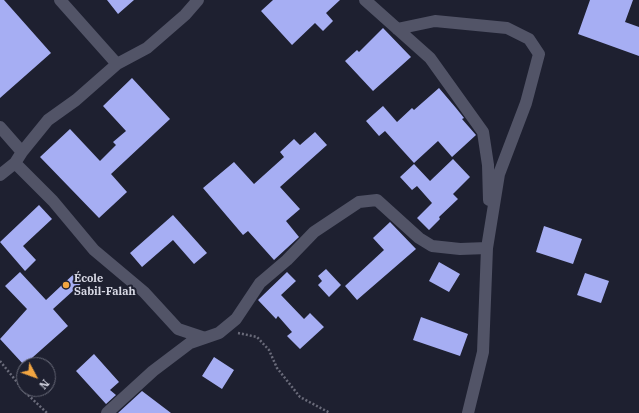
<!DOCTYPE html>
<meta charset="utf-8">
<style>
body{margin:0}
#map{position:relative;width:639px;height:413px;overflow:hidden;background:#1e2030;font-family:"IBM Plex Serif",serif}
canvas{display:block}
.north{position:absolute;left:16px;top:357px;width:40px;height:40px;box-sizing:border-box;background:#1e2030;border:1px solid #686a78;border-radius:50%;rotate:131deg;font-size:11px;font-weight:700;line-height:16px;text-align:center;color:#d7d8e4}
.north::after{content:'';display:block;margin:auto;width:14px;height:18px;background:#f2a541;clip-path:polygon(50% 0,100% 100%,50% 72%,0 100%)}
</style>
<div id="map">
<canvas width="639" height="413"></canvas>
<div class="north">N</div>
</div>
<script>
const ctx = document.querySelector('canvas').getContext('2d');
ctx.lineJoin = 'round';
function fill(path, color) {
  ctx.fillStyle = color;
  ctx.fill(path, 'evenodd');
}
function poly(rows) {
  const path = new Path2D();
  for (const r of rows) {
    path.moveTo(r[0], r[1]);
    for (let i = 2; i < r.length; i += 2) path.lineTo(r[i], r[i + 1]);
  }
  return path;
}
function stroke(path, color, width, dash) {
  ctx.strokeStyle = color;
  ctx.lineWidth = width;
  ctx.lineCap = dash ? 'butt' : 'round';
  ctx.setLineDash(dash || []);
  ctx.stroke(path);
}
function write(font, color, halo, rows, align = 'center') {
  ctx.font = font + ' "IBM Plex Serif",serif';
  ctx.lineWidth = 4;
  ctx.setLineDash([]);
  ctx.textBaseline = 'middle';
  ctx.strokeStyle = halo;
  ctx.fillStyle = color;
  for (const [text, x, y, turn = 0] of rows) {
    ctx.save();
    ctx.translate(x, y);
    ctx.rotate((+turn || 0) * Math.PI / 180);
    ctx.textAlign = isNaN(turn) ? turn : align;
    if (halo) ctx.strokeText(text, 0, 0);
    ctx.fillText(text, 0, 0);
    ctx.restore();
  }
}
fill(poly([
 [0,0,4,0,51,53,0,98],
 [107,0,134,0,118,14],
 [273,0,340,0,326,13,333,21,323,31,315,23,292,45,261,11],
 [590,0,633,0,625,22,639,27,639,56,578,34],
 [383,28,411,57,373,91,345,61,357,50,359,52],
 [132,78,170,119,111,174,127,192,99,218,40,157,70,129,100,161,116,145,113,142,126,131,103,106],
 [439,88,456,108,464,118,462,119,476,135,452,157,438,141,414,163,385,131,379,136,366,121,383,106,397,122,412,108,414,110],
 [315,132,327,145,280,187,300,209,286,221,299,237,274,260,248,231,243,235,203,188,234,162,254,184,284,157,280,152,294,139,300,145],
 [453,159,470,177,453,194,458,199,439,217,440,219,429,230,417,218,432,203,417,186,412,190,400,177,414,164,430,181],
 [39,205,52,219,23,246,36,260,25,271,0,242],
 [173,215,207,253,194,264,173,240,142,267,130,253],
 [390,222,416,249,357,300,345,286,384,250,373,238],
 [544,226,582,239,573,264,536,252],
 [439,262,460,274,449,292,429,281],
 [326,269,341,285,329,297,318,285,322,281,318,276],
 [77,271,85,280,53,309,68,326,24,365,0,339,27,309,5,286,20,272,46,300],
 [287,272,296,281,281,295,304,319,310,313,324,327,300,349,287,336,292,332,278,316,276,319,258,300],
 [585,273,609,281,601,303,577,295],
 [421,317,468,334,460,356,413,340],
 [94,354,119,382,110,390,116,395,106,404,76,371],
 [214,357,234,370,222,389,202,376],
 [142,391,171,413,118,413]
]), '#a6aef3');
stroke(poly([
 [238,333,257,337,269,350,277,368,300,397,330,413],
 [0,361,25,392,47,413]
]), '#6a6b7a', 2.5, [2, 2]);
stroke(poly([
 [60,0,117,64],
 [365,0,430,58,483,132,488,165,489,200],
 [397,29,435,21,507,28,529,39,539,54,526,103,499,174,487,248,483,352,468,413],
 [0,127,22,152],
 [15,163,53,201,94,250,144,292,178,329,205,338],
 [0,175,15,163,22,152,48,120,76,100,117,64,147,48,185,15,198,0],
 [107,413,153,371,190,343,219,333,236,319,260,283,287,260,314,232,359,202,377,200,419,238,432,246,460,249,487,248]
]), '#525467', 12);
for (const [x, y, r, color] of [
 [66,285,4,"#f2a541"]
]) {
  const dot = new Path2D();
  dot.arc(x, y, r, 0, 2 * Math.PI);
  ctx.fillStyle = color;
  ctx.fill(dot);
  stroke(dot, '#1e2030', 1.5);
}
write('bold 11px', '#d7d8e4', '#1e2030', [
 ["École",74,279],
 ["Sabil-Falah",74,292]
], 'left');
</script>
